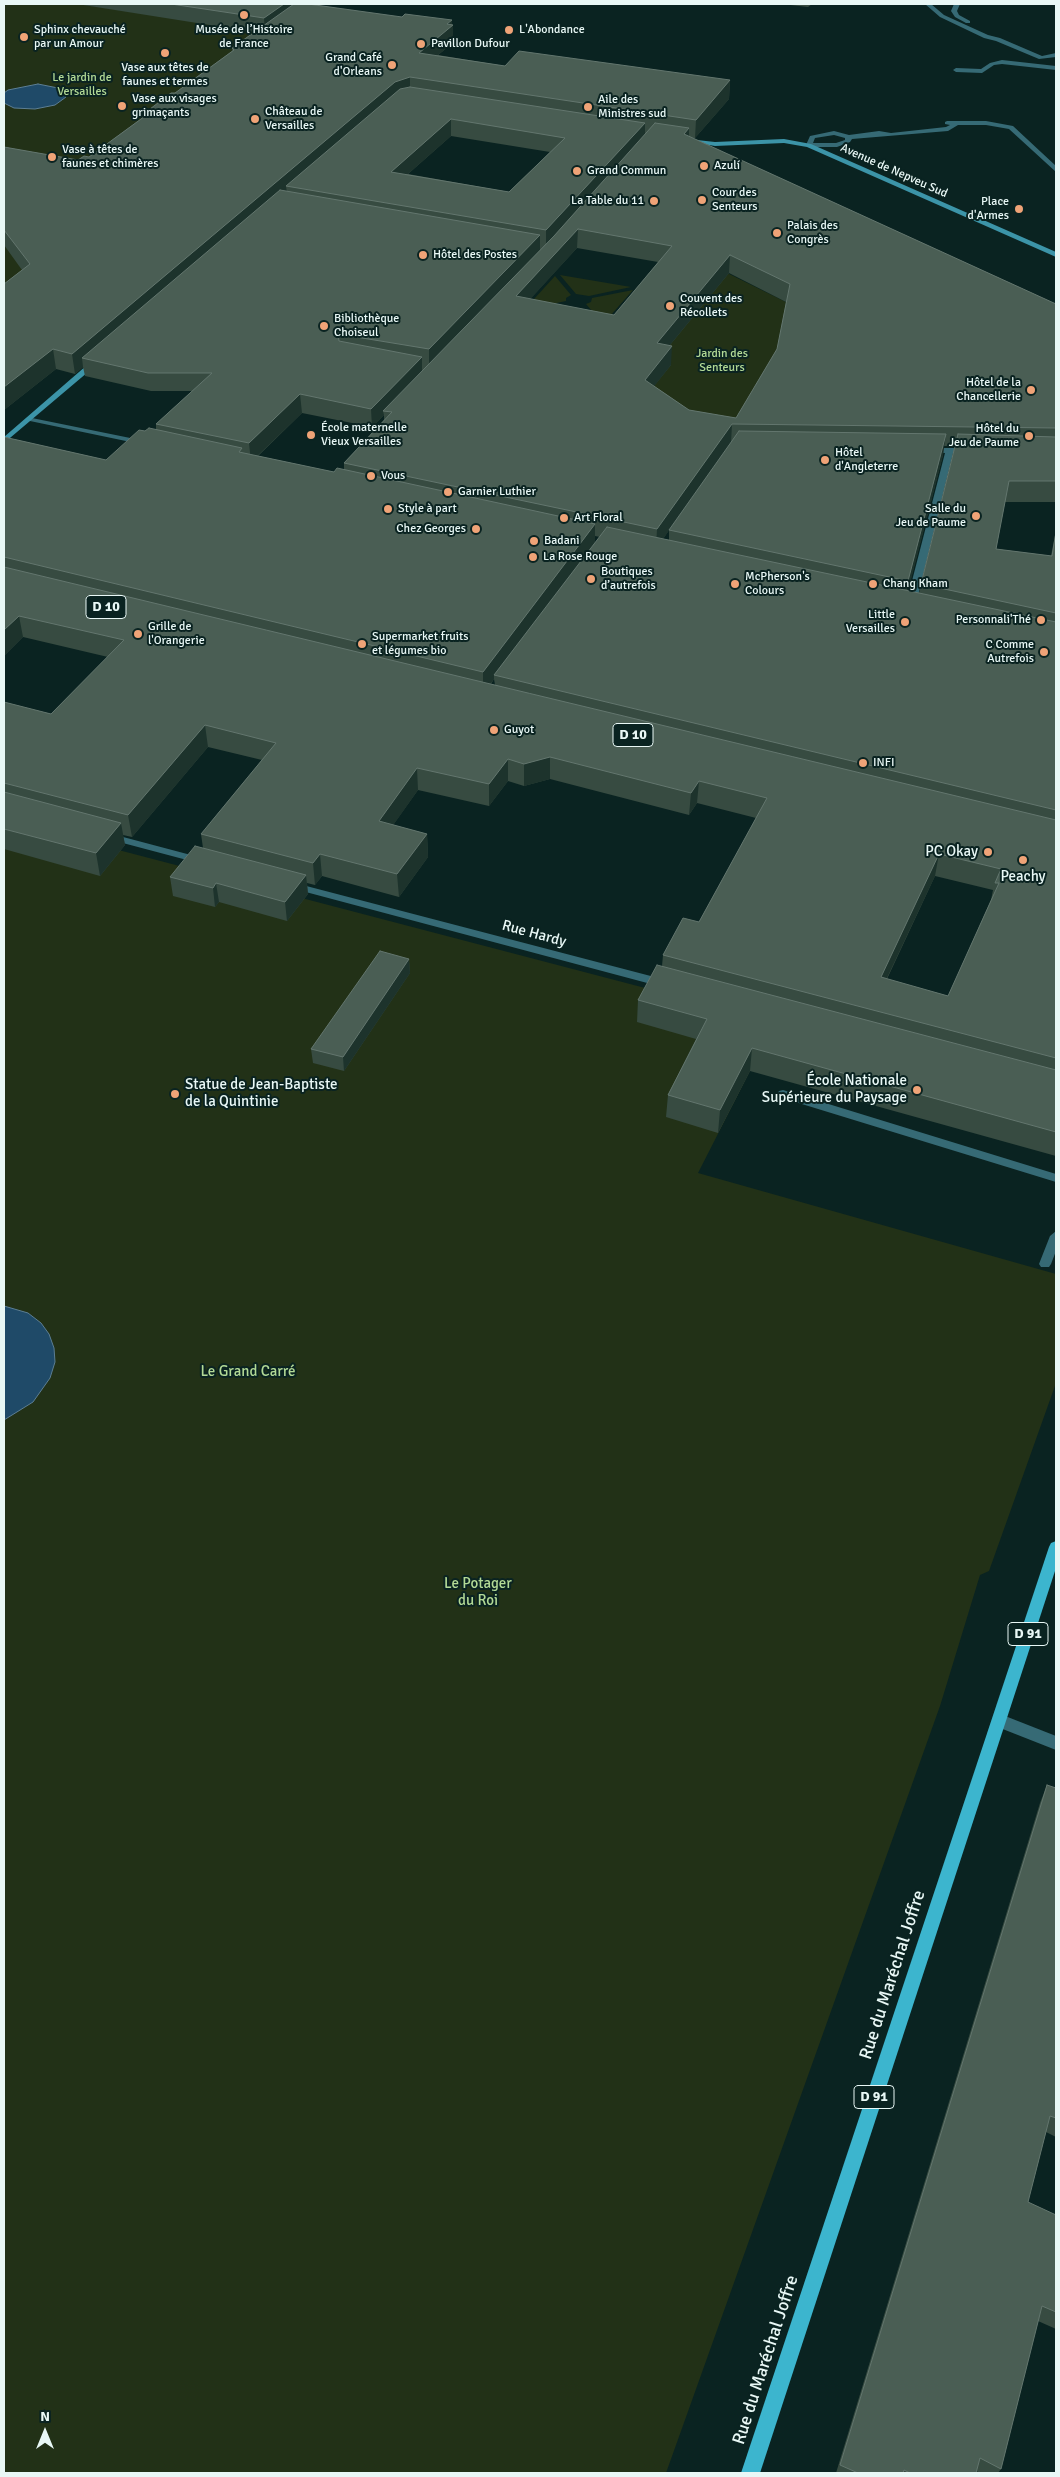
<!DOCTYPE html>
<meta charset="utf-8">
<style>
body{margin:0}
#map{position:relative;width:1060px;height:2477px;overflow:hidden;background:#0a2321;font-family:Signika,sans-serif}
canvas{display:block}
.frame{position:absolute;inset:0;border:5px solid #e9f8f6;pointer-events:none}
.north{position:absolute;left:20px;top:2407px;width:50px;height:50px;-webkit-text-stroke:4px #0a2321;paint-order:stroke;rotate:0deg;font-size:14px;font-weight:700;line-height:20px;text-align:center;color:#e9f8f6}
.north::after{content:'';display:block;margin:auto;width:18px;height:22px;background:#e9f8f6;clip-path:polygon(50% 0,100% 100%,50% 72%,0 100%)}
</style>
<div id="map">
<canvas width="1060" height="2477"></canvas>
<div class="frame"></div>
<div class="north">N</div>
</div>
<script>
const ctx = document.querySelector('canvas').getContext('2d');
ctx.lineJoin = 'round';
function fill(path, color) {
  ctx.fillStyle = color;
  ctx.fill(path, 'evenodd');
}
function poly(rows) {
  const path = new Path2D();
  for (const r of rows) {
    path.moveTo(r[0], r[1]);
    for (let i = 2; i < r.length; i += 2) path.lineTo(r[i], r[i + 1]);
  }
  return path;
}
function stroke(path, color, width, dash) {
  ctx.strokeStyle = color;
  ctx.lineWidth = width;
  ctx.lineCap = dash ? 'butt' : 'round';
  ctx.setLineDash(dash || []);
  ctx.stroke(path);
}
function write(font, color, halo, rows, align = 'center') {
  ctx.font = font + ' Signika,sans-serif';
  ctx.lineWidth = 4;
  ctx.setLineDash([]);
  ctx.textBaseline = 'middle';
  ctx.strokeStyle = halo;
  ctx.fillStyle = color;
  for (const [text, x, y, turn = 0] of rows) {
    ctx.save();
    ctx.translate(x, y);
    ctx.rotate((+turn || 0) * Math.PI / 180);
    ctx.textAlign = isNaN(turn) ? turn : align;
    if (halo) ctx.strokeText(text, 0, 0);
    ctx.fillText(text, 0, 0);
    ctx.restore();
  }
}
fill(poly([
 [4,4,79,4,280,34,80,209,4,306],
 [715,267,796,307,776,368,735,437,722,437,619,382,656,362],
 [560,275,631,287,589,296,576,294],
 [555,276,571,295,566,298,566,301,524,310],
 [633,290,603,324,586,304,591,302,592,298],
 [4,820,775,1022,698,1173,1056,1274,1056,1383,989,1571,980,1575,940,1706,666,2473,4,2473]
]), '#223117');
const water = poly([
 [38,84,63,89,66,97,55,105,35,109,14,108,4,103,4,93,8,90,38,84],
 [4,1306,28,1313,41,1323,49,1334,54,1348,55,1362,50,1378,33,1402,4,1420,4,1306]
]);
fill(water, '#1f4a68');
stroke(water, '#5c7e93', 1);
fill(poly([
 [925,4,931,4,944,15,988,35,1000,38,1042,56,1056,53,1056,57,1039,59,996,41,984,38,940,17,925,4],
 [954,4,960,4,957,11,959,15,970,21,970,23,966,23,955,17,951,11,954,4],
 [1002,60,1056,66,1056,70,1002,64,994,65,982,73,956,72,953,70,956,68,981,69,990,63,1002,60],
 [947,121,986,121,1013,126,1056,166,1056,172,1009,129,986,125,958,125,948,131,852,139,850,142,837,147,809,147,806,145,810,136,834,131,849,135,879,131,891,133,946,127,950,125,945,124,945,122,947,121],
 [834,135,845,138,845,140,836,143,813,143,815,138,834,135],
 [783,1090,1056,1174,1056,1182,779,1097,777,1094,779,1091,783,1090],
 [1056,1231,1056,1251,1051,1264,1049,1267,1041,1267,1039,1264,1050,1236,1056,1231]
]), '#366a75');
fill(poly([
 [27,417,145,441,149,443,145,445,30,421,27,421,27,417],
 [924,448,969,448,973,451,969,454,953,453,915,608,910,611,905,608,945,453,927,452,924,452,924,448],
 [108,833,206,859,207,861,202,864,104,838,103,836,108,833],
 [291,882,666,980,672,984,666,988,287,887,287,883,291,882]
]), '#366a75');
fill(poly([
 [1000,1714,1056,1736,1056,1750,995,1726,992,1721,995,1716,1000,1714]
]), '#366a75');
fill(poly([
 [784,139,811,144,1056,252,1056,257,807,147,784,143,715,146,685,141,688,139,715,142,784,139],
 [94,359,101,361,4,443,4,437,94,359]
]), '#3c94a8');
fill(poly([
 [1056,1541,1056,1568,760,2473,741,2473,1049,1547,1051,1543,1056,1541]
]), '#3cb5ce');
fill(poly([
 [77,4,308,4,452,25,453,43,438,55,505,66,730,80,729,99,695,138,692,138,1056,304,1056,502,1005,502,996,549,1051,556,1056,530,1056,1156,750,1071,718,1133,666,1117,668,1095,696,1039,637,1022,638,1000,662,966,663,955,699,922,756,818,697,803,689,815,550,779,524,786,508,781,489,806,418,790,393,825,427,834,428,857,399,897,322,876,315,885,307,883,308,894,287,921,219,902,215,907,173,896,170,877,203,848,201,834,262,760,208,747,132,837,123,835,125,845,100,876,4,849,4,702,51,714,108,657,23,637,4,656,4,437,106,460,145,431,156,429,156,424,192,391,151,391,85,376,83,367,75,374,56,369,4,410,4,284,22,270,4,245,4,147,78,160,89,157,150,112,150,109,175,93,232,51,232,48,254,32],
 [451,136,550,152,509,192,408,174],
 [577,248,658,262,614,315,530,299],
 [729,273,786,302,777,349,736,418,689,410,654,386,671,365,670,345],
 [302,413,372,427,384,415,384,420,344,463,344,470,334,472,258,456],
 [944,446,955,446,921,584,919,593,908,590,943,455],
 [671,527,669,530,669,540,663,539],
 [595,536,600,537,595,543],
 [494,679,495,685,491,684],
 [935,876,993,890,991,900,948,996,887,979],
 [782,4,812,4,808,7],
 [409,959,410,973,344,1071,313,1063,311,1049],
 [1047,1785,1056,1788,1056,2137,1046,2132,1028,2202,1056,2215,1056,2329,1038,2321,1001,2469,998,2473,980,2473,976,2471,976,2473,836,2473,1040,1803]
]), '#374b41');
fill(poly([
 [284,4,306,4,265,34,264,18],
 [452,20,452,26,453,25,453,43,419,70,419,53],
 [410,77,410,95,286,186,287,193,82,358,83,367,75,374,72,354,395,82],
 [730,80,729,99,695,138,696,120],
 [451,119,451,136,392,188,391,172],
 [645,123,645,139,546,247,546,230],
 [689,128,689,146,684,134],
 [578,229,577,248,516,315,516,296],
 [540,235,540,253,429,368,429,349],
 [730,255,729,273,656,362,657,343],
 [672,346,671,365,644,399,645,380],
 [53,349,56,369,4,410,4,387],
 [422,357,422,375,383,411,384,415,372,427,371,409],
 [300,394,302,413,251,462,249,443],
 [732,424,731,443,656,549,657,529],
 [946,434,943,455,905,603,908,581],
 [595,524,595,545,494,675,494,679,483,694,483,672],
 [19,616,23,637,4,656,4,630],
 [205,725,208,747,132,837,128,815],
 [550,757,550,779,524,786,524,764],
 [508,759,508,781,489,806,489,784],
 [417,768,418,790,380,844,379,821],
 [699,781,697,803,689,815,691,793],
 [121,823,125,845,100,876,96,853],
 [427,834,428,857,399,897,397,874],
 [320,854,322,876,315,885,313,863],
 [939,854,935,876,877,999,881,977],
 [306,875,308,894,287,921,285,902],
 [216,883,219,902,215,907,213,888],
 [409,959,410,973,344,1071,343,1057],
 [752,1048,750,1071,718,1133,720,1110]
]), '#1d332c');
const building = poly([
 [171,4,284,4,264,18,171,4],
 [294,4,308,4,402,17,405,14,452,20,447,24,453,25,419,53,505,66,519,51,730,80,696,120,410,77,395,82,72,354,53,349,4,387,4,284,30,264,4,230,4,147,78,160,84,156,89,157,152,111,150,109,171,93,175,93,234,50,232,48,294,4],
 [410,87,645,123,546,230,286,186,400,89,410,87],
 [451,119,565,138,509,192,391,172,451,119],
 [655,123,689,128,684,134,1056,304,1056,428,732,424,657,529,344,463,392,412,383,411,554,236,655,123],
 [578,229,672,246,614,315,516,296,578,229],
 [730,255,790,284,777,349,736,418,689,410,645,380,672,346,657,343,730,255],
 [280,190,540,235,429,349,338,334,339,341,422,357,371,409,300,394,249,443,156,424,212,373,148,373,82,358,280,190],
 [149,428,242,448,239,452,334,472,337,468,595,524,483,672,4,557,4,437,106,460,139,430,145,431,149,428],
 [739,431,946,434,908,581,669,530,739,431],
 [958,434,1056,437,1056,481,1009,481,996,549,1052,556,1056,532,1056,613,921,584,958,434],
 [607,527,1056,622,1056,810,494,675,607,527],
 [4,567,1056,820,1056,1058,663,955,683,918,699,922,767,798,699,781,691,793,550,757,524,764,508,759,489,784,417,768,379,821,427,834,397,874,320,854,313,863,201,834,276,743,205,725,128,815,4,783,4,702,51,714,124,640,19,616,4,630,4,567],
 [939,854,1001,869,995,883,999,883,948,996,881,977,939,854],
 [4,792,121,823,96,853,4,829,4,792],
 [195,846,306,875,285,902,216,883,213,888,170,877,195,846],
 [380,951,409,959,343,1057,311,1049,380,951],
 [657,965,1056,1070,1056,1132,752,1048,720,1110,668,1095,707,1019,638,1000,657,965],
 [1047,1785,1056,1788,1056,2118,1050,2116,1028,2202,1056,2215,1056,2312,1042,2306,1001,2469,980,2458,976,2473,910,2473,904,2470,903,2473,858,2473,840,2465,1047,1785]
]);
fill(building, '#4a5e54');
stroke(building, '#63766e', 1);
for (const [x, y, r, color] of [
 [244,15,5,"#efa377"],
 [509,30,5,"#efa377"],
 [24,37,5,"#efa377"],
 [421,44,5,"#efa377"],
 [165,53,5,"#efa377"],
 [392,65,5,"#efa377"],
 [122,106,5,"#efa377"],
 [588,107,5,"#efa377"],
 [255,119,5,"#efa377"],
 [52,157,5,"#efa377"],
 [704,166,5,"#efa377"],
 [577,171,5,"#efa377"],
 [702,200,5,"#efa377"],
 [654,201,5,"#efa377"],
 [1019,209,5,"#efa377"],
 [777,233,5,"#efa377"],
 [423,255,5,"#efa377"],
 [670,306,5,"#efa377"],
 [324,326,5,"#efa377"],
 [1031,390,5,"#efa377"],
 [311,435,5,"#efa377"],
 [1029,436,5,"#efa377"],
 [825,460,5,"#efa377"],
 [371,476,5,"#efa377"],
 [448,492,5,"#efa377"],
 [388,509,5,"#efa377"],
 [976,516,5,"#efa377"],
 [564,518,5,"#efa377"],
 [476,529,5,"#efa377"],
 [534,541,5,"#efa377"],
 [533,557,5,"#efa377"],
 [591,579,5,"#efa377"],
 [735,584,5,"#efa377"],
 [873,584,5,"#efa377"],
 [1041,620,5,"#efa377"],
 [905,622,5,"#efa377"],
 [138,634,5,"#efa377"],
 [362,644,5,"#efa377"],
 [1044,652,5,"#efa377"],
 [494,730,5,"#efa377"],
 [863,763,5,"#efa377"],
 [988,852,5,"#efa377"],
 [1023,860,5,"#efa377"],
 [917,1090,5,"#efa377"],
 [175,1094,5,"#efa377"]
]) {
  const dot = new Path2D();
  dot.arc(x, y, r, 0, 2 * Math.PI);
  ctx.fillStyle = color;
  ctx.fill(dot);
  stroke(dot, '#0a2321', 2);
}
write('12px', '#e9f8f6', '#0a2321', [
 ["Sphinx chevauché",34,30],
 ["par un Amour",34,44],
 ["Musée de l’Histoire",244,30,"center"],
 ["de France",244,44,"center"],
 ["L'Abondance",519,30],
 ["Pavillon Dufour",431,44],
 ["Grand Café",382,58,"right"],
 ["d'Orleans",382,72,"right"],
 ["Vase aux têtes de",165,68,"center"],
 ["faunes et termes",165,82,"center"],
 ["Vase aux visages",132,99],
 ["grimaçants",132,113],
 ["Aile des",598,100],
 ["Ministres sud",598,114],
 ["Château de",265,112],
 ["Versailles",265,126],
 ["Vase à têtes de",62,150],
 ["faunes et chimères",62,164],
 ["Azulí",714,166],
 ["Grand Commun",587,171],
 ["Cour des",712,193],
 ["Senteurs",712,207],
 ["La Table du 11",644,201,"right"],
 ["Place",1009,202,"right"],
 ["d'Armes",1009,216,"right"],
 ["Palais des",787,226],
 ["Congrès",787,240],
 ["Hôtel des Postes",433,255],
 ["Couvent des",680,299],
 ["Récollets",680,313],
 ["Bibliothèque",334,319],
 ["Choiseul",334,333],
 ["Hôtel de la",1021,383,"right"],
 ["Chancellerie",1021,397,"right"],
 ["École maternelle",321,428],
 ["Vieux Versailles",321,442],
 ["Hôtel du",1019,429,"right"],
 ["Jeu de Paume",1019,443,"right"],
 ["Hôtel",835,453],
 ["d'Angleterre",835,467],
 ["Vous",381,476],
 ["Garnier Luthier",458,492],
 ["Style à part",398,509],
 ["Salle du",966,509,"right"],
 ["Jeu de Paume",966,523,"right"],
 ["Art Floral",574,518],
 ["Chez Georges",466,529,"right"],
 ["Badani",544,541],
 ["La Rose Rouge",543,557],
 ["Boutiques",601,572],
 ["d’autrefois",601,586],
 ["McPherson's",745,577],
 ["Colours",745,591],
 ["Chang Kham",883,584],
 ["Little",895,615,"right"],
 ["Versailles",895,629,"right"],
 ["Personnali'Thé",1031,620,"right"],
 ["Grille de",148,627],
 ["l'Orangerie",148,641],
 ["Supermarket fruits",372,637],
 ["et légumes bio",372,651],
 ["C Comme",1034,645,"right"],
 ["Autrefois",1034,659,"right"],
 ["Guyot",504,730],
 ["INFI",873,763]
], 'left');
write('12px', '#b3da96', '#0a2321', [
 ["Le jardin de",82,78],
 ["Versailles",82,92],
 ["Jardin des",722,354],
 ["Senteurs",722,368]
]);
write('12px', '#e9f8f6', '#0a2321', [
 ["Avenue de Nepveu Sud",894,171,24]
]);
for (const [x, y, w] of [
 [106,607,40],
 [633,735,40],
 [1028,1634,40],
 [874,2097,40]
]) {
  const box = new Path2D();
  box.roundRect(x - w / 2, y - 11.5, w, 23, 4);
  ctx.fillStyle = '#0a2321';
  ctx.fill(box);
  stroke(box, '#e9f8f6', 1);
}
write('bold 14px', '#e9f8f6', null, [
 ["D 10",106,607],
 ["D 10",633,735],
 ["D 91",1028,1634],
 ["D 91",874,2097]
]);
write('15px', '#e9f8f6', '#0a2321', [
 ["PC Okay",978,852],
 ["Peachy",1023,877,"center"],
 ["École Nationale",907,1081],
 ["Supérieure du Paysage",907,1098],
 ["Statue de Jean-Baptiste",185,1085,"left"],
 ["de la Quintinie",185,1102,"left"]
], 'right');
write('15px', '#e9f8f6', '#0a2321', [
 ["Rue Hardy",534,934,15]
]);
write('15px', '#b3da96', '#0a2321', [
 ["Le Grand Carré",248,1372],
 ["Le Potager",478,1584],
 ["du Roi",478,1601]
]);
write('18px', '#e9f8f6', '#0a2321', [
 ["Rue du Maréchal Joffre",893,1975,-72],
 ["Rue du Maréchal Joffre",766,2360,-72]
]);
</script>
